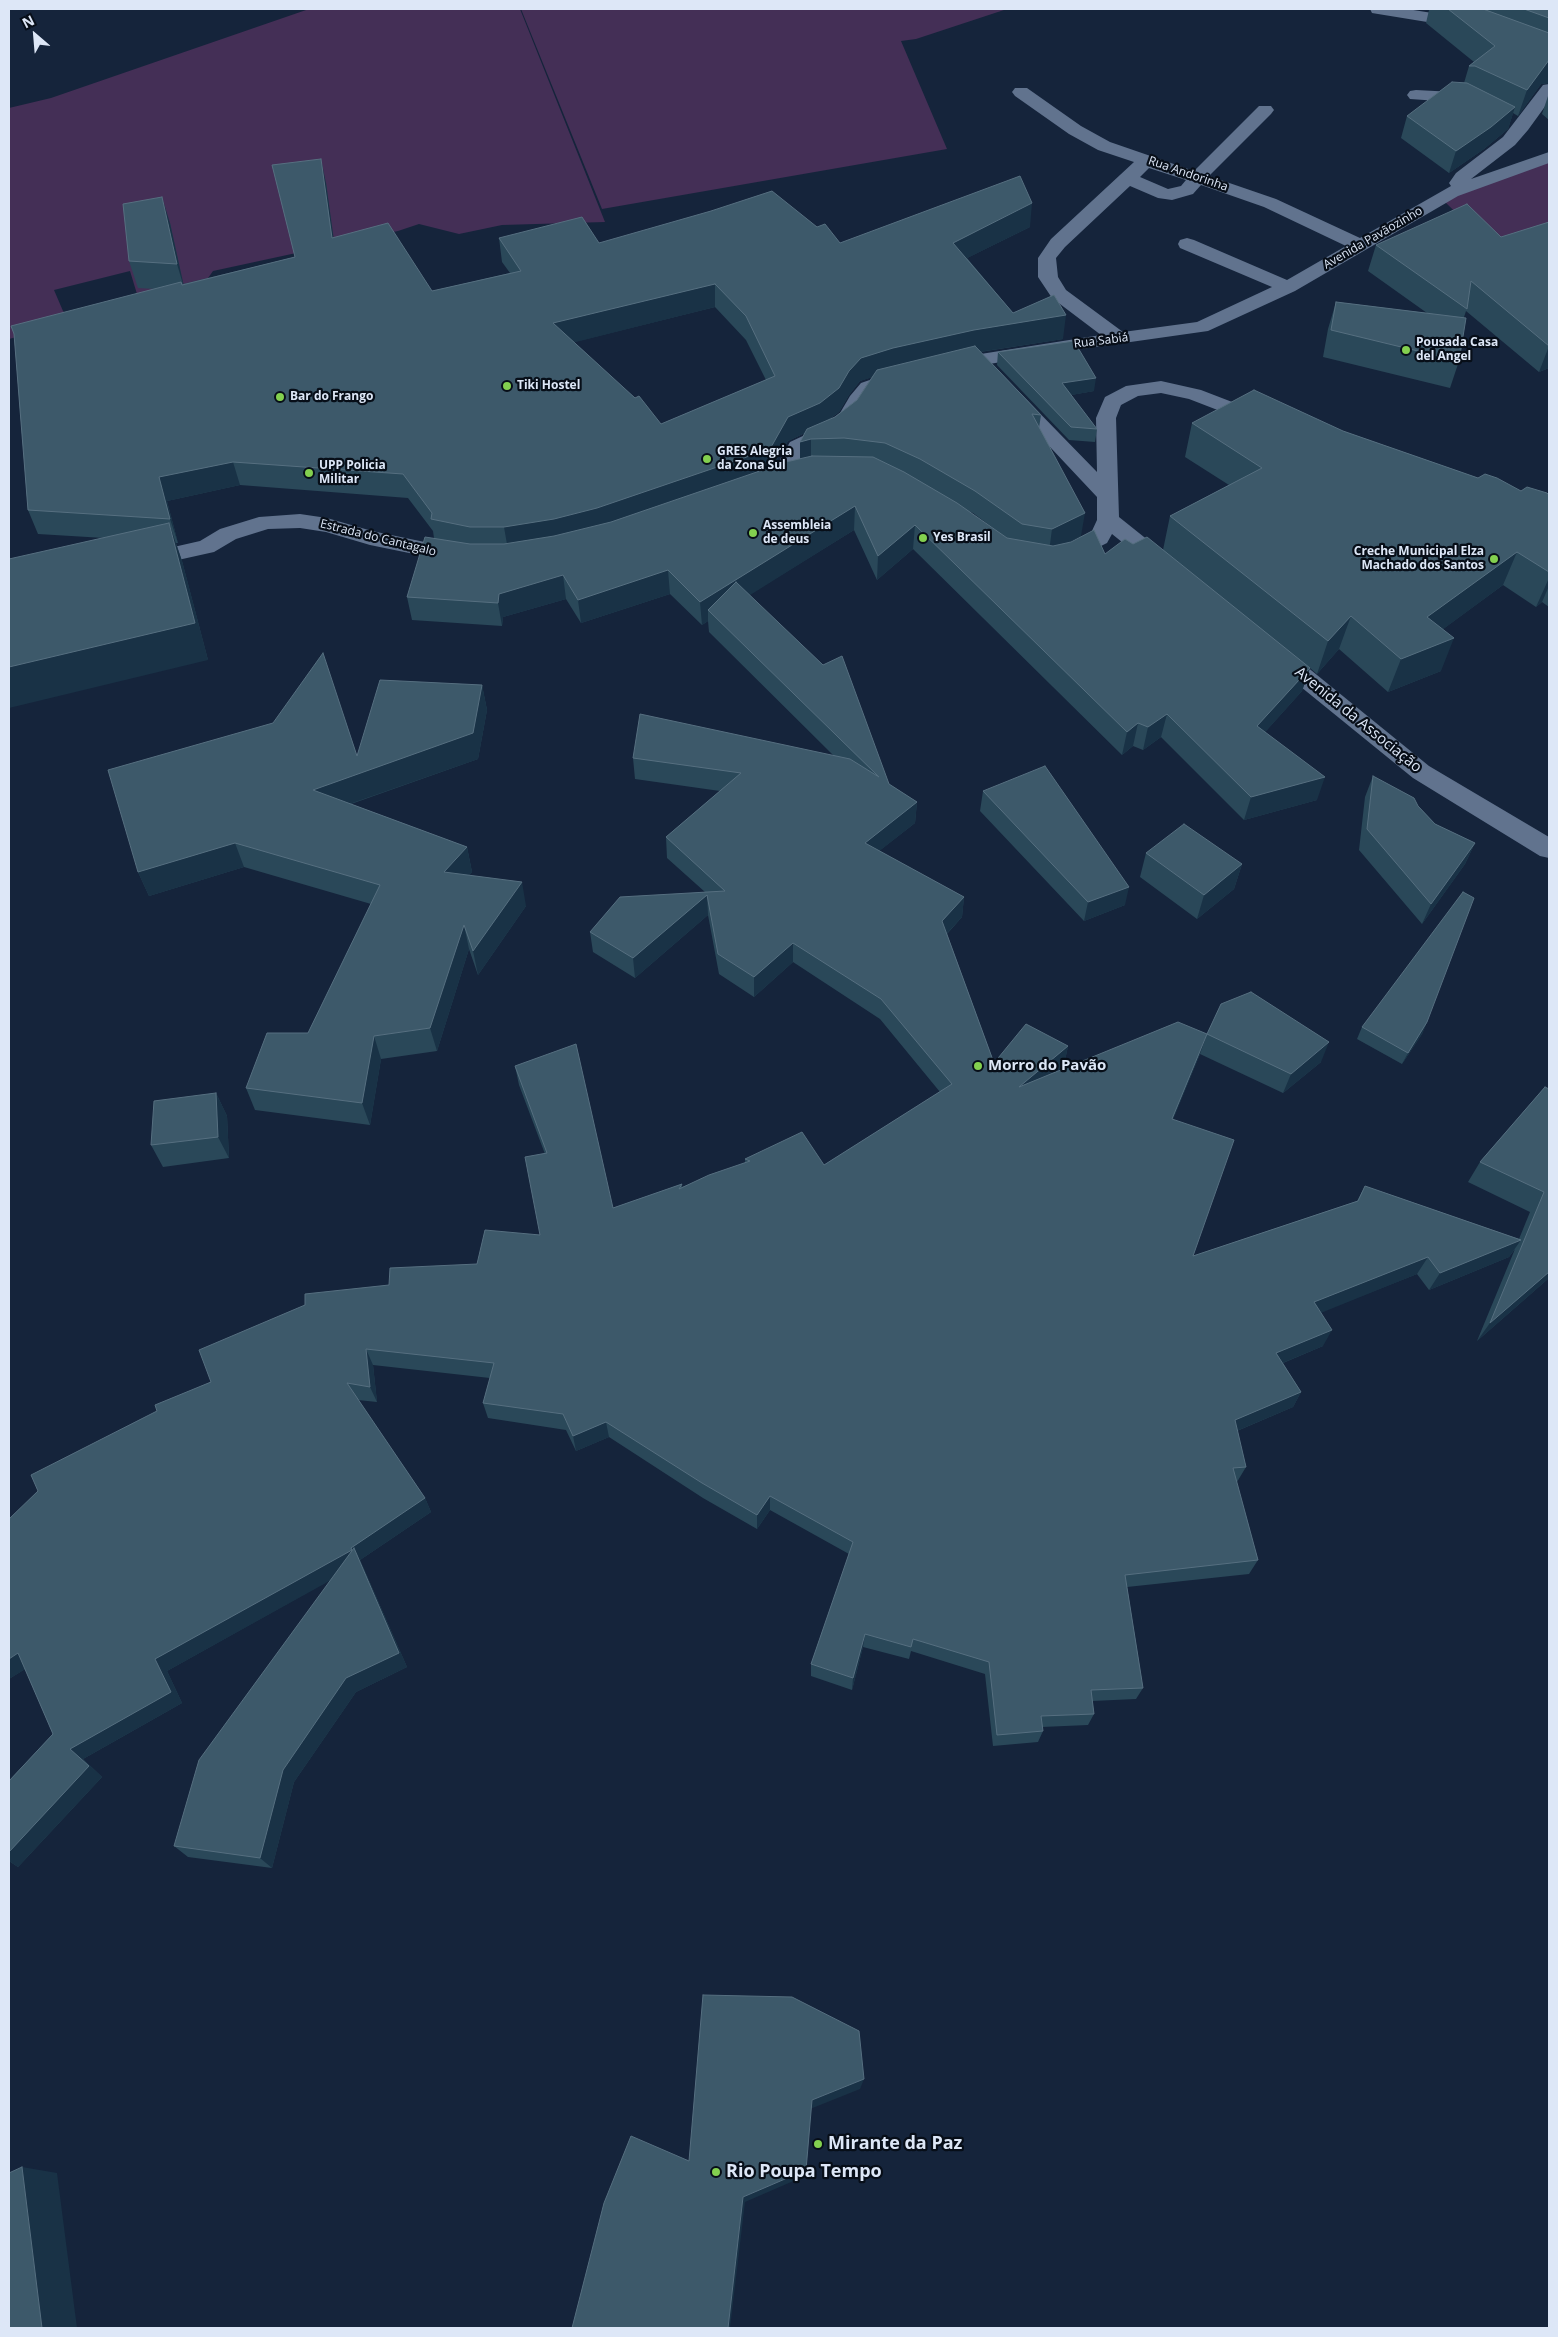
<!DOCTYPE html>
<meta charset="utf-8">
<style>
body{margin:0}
#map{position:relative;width:1558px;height:2337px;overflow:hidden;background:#15243b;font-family:"Open Sans",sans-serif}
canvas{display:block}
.frame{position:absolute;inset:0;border:10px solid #dde7f7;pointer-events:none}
.north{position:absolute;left:10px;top:10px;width:50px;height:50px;-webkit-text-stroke:4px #070e18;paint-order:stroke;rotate:333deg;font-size:14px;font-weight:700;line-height:20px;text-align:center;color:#dde7f7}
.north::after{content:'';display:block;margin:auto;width:18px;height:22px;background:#dde7f7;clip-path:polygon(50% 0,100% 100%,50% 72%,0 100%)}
</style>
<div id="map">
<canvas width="1558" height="2337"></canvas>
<div class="frame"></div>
<div class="north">N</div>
</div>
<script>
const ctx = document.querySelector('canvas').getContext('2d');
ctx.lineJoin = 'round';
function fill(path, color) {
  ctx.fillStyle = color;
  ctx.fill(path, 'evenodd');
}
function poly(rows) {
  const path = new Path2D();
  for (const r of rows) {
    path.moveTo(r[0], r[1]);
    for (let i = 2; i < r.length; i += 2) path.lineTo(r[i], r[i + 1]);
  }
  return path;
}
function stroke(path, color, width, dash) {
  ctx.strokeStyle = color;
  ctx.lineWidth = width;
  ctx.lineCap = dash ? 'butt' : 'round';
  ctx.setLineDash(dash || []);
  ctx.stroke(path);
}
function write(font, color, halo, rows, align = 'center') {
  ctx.font = font + ' "Open Sans",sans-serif';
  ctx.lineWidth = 4.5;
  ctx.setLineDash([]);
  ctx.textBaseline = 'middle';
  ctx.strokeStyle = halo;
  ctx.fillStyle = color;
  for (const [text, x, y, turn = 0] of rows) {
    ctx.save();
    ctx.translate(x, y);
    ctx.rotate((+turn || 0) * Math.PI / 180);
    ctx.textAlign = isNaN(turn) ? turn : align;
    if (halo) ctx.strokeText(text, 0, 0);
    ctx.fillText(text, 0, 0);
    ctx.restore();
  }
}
fill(poly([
 [309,9,520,9,605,222,502,225,459,234,419,224,398,231,213,271,199,291,140,304,130,271,54,290,63,311,74,322,9,339,9,108,51,98],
 [521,9,1007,9,916,39,901,41,947,149,602,209],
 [1549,162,1549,232,1495,251,1443,200]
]), '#442f56');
fill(poly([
 [1370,9,1407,9,1464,18,1470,19,1472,23,1470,27,1464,28,1378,14,1372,13,1370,9],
 [1549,84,1549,101,1528,130,1515,145,1471,179,1549,152,1549,163,1458,196,1295,291,1208,331,1053,353,949,371,942,369,939,365,942,361,949,359,1101,335,1052,298,1038,277,1038,258,1051,239,1134,162,1098,150,1069,134,1015,96,1012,92,1015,88,1027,88,1081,126,1110,142,1194,171,1259,106,1271,106,1274,110,1271,114,1209,176,1276,199,1360,238,1451,186,1449,183,1456,173,1503,137,1543,85,1549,84],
 [1149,168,1186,180,1181,186,1168,189,1140,177,1149,168],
 [1201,185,1264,207,1346,246,1287,280,1194,240,1187,238,1180,240,1178,244,1180,248,1272,287,1197,322,1123,332,1066,290,1058,277,1056,258,1065,247,1130,186,1158,198,1172,200,1193,194,1201,185],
 [1416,90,1454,92,1477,98,1480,102,1477,106,1471,107,1453,102,1410,99,1407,95,1410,91,1416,90],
 [890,373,897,375,900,379,897,383,875,391,866,402,855,422,834,438,805,451,786,484,779,486,772,484,769,479,790,442,820,428,840,413,850,396,861,383,890,373],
 [1161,381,1201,390,1266,415,1269,420,1266,425,1259,426,1189,399,1161,393,1138,396,1121,405,1116,418,1119,517,1174,561,1177,566,1174,571,1166,573,1158,571,1112,534,1107,543,1073,560,1065,562,1057,560,1054,555,1057,550,1091,533,1097,520,1097,497,1004,398,1007,394,1014,392,1021,394,1097,472,1096,418,1105,397,1126,386,1161,381],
 [300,514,327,518,372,531,458,549,466,551,469,556,466,561,458,563,370,545,326,532,300,528,268,529,236,539,214,552,142,568,134,566,131,561,134,556,200,541,220,529,259,517,300,514],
 [1277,647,1285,649,1429,766,1549,837,1549,858,1540,856,1413,778,1269,661,1266,655,1269,649,1277,647]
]), '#61738e');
fill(poly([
 [1417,9,1549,9,1549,83,1541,84,1518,116,1513,113,1508,129,1484,149,1449,173,1401,138,1407,116,1464,83,1469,66,1474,62,1426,23,1429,10],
 [1549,93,1549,120,1542,114],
 [326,183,333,238,432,291,510,273,502,262,499,238,599,243,817,227,840,243,1030,227,967,258,1013,313,1063,339,980,352,1041,415,1039,428,1081,536,1067,543,1105,554,1133,544,1163,550,1170,516,1229,485,1185,457,1192,423,1343,431,1478,478,1521,491,1549,495,1549,607,1542,602,1536,607,1503,585,1443,629,1441,671,1388,692,1339,649,1317,674,1310,668,1302,691,1265,732,1317,800,1244,820,1161,737,1143,750,1133,746,1122,755,913,549,877,580,854,530,749,595,889,784,917,802,915,823,879,851,964,897,962,917,947,934,994,1063,1068,1046,1064,1065,1055,1072,1207,1034,1221,1004,1321,1062,1283,1093,1200,1054,1173,1119,1193,1256,1357,1201,1365,1186,1519,1239,1530,1212,1468,1182,1480,1162,1545,1087,1549,1278,1477,1341,1515,1249,1509,1257,1429,1290,1417,1274,1321,1312,1323,1346,1283,1363,1301,1392,1293,1407,1237,1431,1246,1467,1237,1482,1236,1482,1258,1560,1249,1574,1127,1587,1143,1688,1136,1699,1092,1701,1094,1714,1088,1725,1042,1727,1043,1731,1038,1742,993,1746,985,1674,911,1651,909,1659,863,1647,852,1690,811,1676,811,1664,849,1554,770,1510,757,1529,703,1498,609,1437,576,1451,566,1430,488,1418,483,1403,490,1378,373,1365,377,1402,358,1400,425,1498,431,1512,360,1560,407,1667,356,1692,294,1782,272,1868,188,1857,174,1846,330,1580,167,1671,182,1703,83,1759,102,1777,18,1867,9,1861,9,1781,53,1734,25,1669,9,1679,157,1411,389,1285,477,1264,540,1235,545,1154,519,1085,515,1066,613,1208,682,1184,682,1187,745,1163,745,1159,824,1165,940,1092,880,1019,793,962,754,997,719,974,708,915,635,978,593,952,590,932,705,892,667,858,666,837,720,791,635,779,633,758,834,756,709,632,708,621,702,625,670,594,581,623,566,599,503,617,502,626,412,620,407,597,434,538,433,531,408,498,240,485,167,501,178,543,176,543,182,561,208,660,104,538,38,534,28,510,14,334,155,289,138,288,129,261,170,223,183,284,295,257],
 [715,307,746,340,766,380,661,424,574,342],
 [872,377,857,400,835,417,827,421,839,412,849,395,860,381],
 [805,433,800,459,773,466,788,441],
 [968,511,973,513,1005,537],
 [1549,222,1549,368,1539,372,1466,311,1464,317,1459,361,1450,388,1323,357,1328,329,1336,302,1427,313,1368,271,1376,245,1501,237],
 [998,352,1094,391,1071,395,1097,429,1095,442,1069,440,997,365],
 [482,685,487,710,478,759,351,804,467,847,472,872,469,875,526,906,478,975,469,949,437,1051,381,1059,370,1125,255,1110,246,1088,308,1033,371,904,244,867,149,896,138,872,357,756],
 [1373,776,1418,806,1435,824,1475,843,1465,864,1422,924,1359,850,1365,797],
 [983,791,1125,905,1084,921,980,811],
 [1146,853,1242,864,1234,889,1197,919,1140,877],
 [1427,1022,1422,1034,1402,1064,1357,1039,1362,1027],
 [216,1093,227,1116,229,1158,163,1167,151,1145]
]), '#2a4859');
fill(poly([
 [1549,60,1549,83,1541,84,1518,116,1527,90],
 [1515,107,1508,129,1484,149,1449,173,1456,151],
 [321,159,326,183,337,262,332,238],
 [162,197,170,223,185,291,177,264],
 [1032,203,1030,227,951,266,953,243],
 [715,284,715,307,556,347,553,323],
 [1066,315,1063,339,972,353,891,371,860,381,849,395,839,412,819,426,788,441,770,472,599,531,508,550,504,527,788,417,849,371,861,358,893,348,974,330],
 [1549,346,1549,368,1539,372],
 [1096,378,1094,391,1060,397,1062,383],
 [811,439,811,462,800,465,800,442],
 [233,462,240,485,167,501,178,543,170,519,159,477],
 [855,506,854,530,715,617,708,610,708,621,702,625,700,602],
 [1085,513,1081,536,1049,552,1052,529],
 [169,523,182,561,208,660,9,708,9,667],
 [915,525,913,549,877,580,878,556],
 [1517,552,1503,585,1415,650,1427,617],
 [668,570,670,594,581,623,578,600],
 [563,575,566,599,503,617,502,626,498,603,499,594],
 [1549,578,1549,586,1542,602,1536,607],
 [1351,616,1339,649,1317,674,1328,641],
 [1454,638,1441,671,1388,692,1401,659],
 [1310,668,1302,691,1250,749,1257,726],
 [482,685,487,710,478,759,321,814,313,790],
 [1167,714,1161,737,1143,750,1148,727],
 [1138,723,1133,746,1122,755,1127,732],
 [1325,777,1317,800,1244,820,1251,797],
 [917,802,915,823,863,864,865,843],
 [235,843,244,867,149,896,138,872],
 [1475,843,1465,864,1422,924,1431,904],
 [467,847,472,872,450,896,444,872],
 [1242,864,1234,889,1197,919,1204,895],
 [522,882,526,906,478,975,473,951],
 [1129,887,1125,905,1084,921,1088,902],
 [707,895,708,915,635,978,633,958],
 [964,897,962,917,940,941,942,921],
 [464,925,469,949,437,1051,430,1028],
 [793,943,793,962,754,997,754,977],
 [1427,1022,1422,1034,1402,1064,1408,1053],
 [1207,1034,1200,1054,1166,1137,1172,1119],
 [374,1036,381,1059,370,1125,362,1103],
 [1329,1042,1321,1062,1283,1093,1291,1074],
 [1068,1046,1064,1065,1016,1106,1019,1087],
 [216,1093,227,1116,229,1158,218,1137],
 [1521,1240,1509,1257,1429,1290,1440,1273],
 [1428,1257,1417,1274,1306,1319,1314,1302],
 [1549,1272,1549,1278,1477,1341,1490,1323],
 [1332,1330,1323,1346,1268,1369,1276,1353],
 [366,1349,373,1365,377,1402,370,1387],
 [1301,1392,1293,1407,1227,1435,1235,1420],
 [606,1422,609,1437,576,1451,573,1436],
 [770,1496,770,1510,757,1529,757,1515],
 [425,1498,431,1512,360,1560,407,1667,356,1692,294,1782,272,1868,260,1858,283,1770,360,1564,167,1671,182,1703,83,1759,102,1777,18,1867,9,1861,9,1852,70,1749,155,1659,351,1548],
 [865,1634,863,1647,852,1690,853,1678],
 [18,1653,32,1665,9,1679,9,1659],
 [864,2079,860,2089,810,2109,812,2100],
 [22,2167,57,2173,77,2328,42,2328],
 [806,2170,805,2176,745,2202,730,2328,728,2328,743,2197]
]), '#193246');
const building = poly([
 [1448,9,1483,9,1549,33,1549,60,1527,90,1475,66,1469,66,1495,46,1448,9],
 [1524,9,1549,9,1549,18,1524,9],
 [1452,82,1467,83,1515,107,1491,127,1456,151,1407,116,1452,82],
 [321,159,332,238,388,223,432,291,521,271,499,238,582,217,599,243,711,211,772,191,817,227,825,224,840,243,1020,176,1032,203,953,243,1013,313,1054,295,1066,315,974,330,893,348,861,358,849,371,839,388,820,403,788,417,770,449,597,508,554,519,504,527,470,527,431,519,432,513,403,474,233,462,159,477,170,519,28,510,14,334,11,326,181,282,182,285,295,257,272,165,321,159],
 [715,284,746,316,775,376,661,424,639,396,635,398,553,323,715,284],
 [162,197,177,264,129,261,123,204,162,197],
 [1467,204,1501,237,1549,222,1549,346,1471,281,1467,309,1376,245,1467,204],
 [1336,302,1466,318,1459,361,1331,330,1336,302],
 [1074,341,1096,378,1062,383,1097,429,1071,427,998,352,1074,341],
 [975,346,1041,415,1032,414,1085,513,1052,529,1022,524,975,491,920,459,885,443,844,438,811,439,800,442,807,429,835,417,857,400,877,370,975,346],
 [1254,390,1343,431,1478,478,1485,474,1497,478,1521,491,1527,487,1547,493,1549,495,1549,572,1517,552,1427,617,1454,638,1401,659,1351,616,1328,641,1170,516,1262,468,1192,423,1254,390],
 [812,456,873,457,904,472,957,503,1007,538,1053,546,1071,542,1094,530,1105,554,1125,539,1133,544,1147,537,1310,668,1257,726,1325,777,1251,797,1167,714,1148,727,1138,723,1127,732,915,525,878,556,855,506,700,602,668,570,578,600,563,575,499,594,498,603,407,597,425,537,470,544,504,544,554,536,611,522,786,462,812,456],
 [169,523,195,623,9,667,9,559,169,523],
 [736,582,823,665,842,656,889,784,917,802,865,843,964,897,942,921,994,1063,1026,1024,1068,1046,1019,1087,1178,1022,1207,1034,1172,1119,1234,1140,1193,1256,1358,1201,1365,1186,1521,1240,1440,1273,1428,1257,1314,1302,1332,1330,1276,1353,1301,1392,1235,1420,1246,1467,1233,1468,1258,1560,1125,1575,1143,1688,1091,1690,1094,1714,1041,1716,1043,1731,997,1735,989,1662,913,1639,911,1647,865,1634,853,1678,811,1664,853,1542,770,1496,757,1515,702,1483,606,1422,573,1436,563,1414,483,1403,494,1363,366,1349,370,1387,347,1383,425,1498,351,1548,352,1550,155,1659,171,1692,70,1749,89,1766,9,1852,9,1781,53,1734,18,1653,9,1659,9,1519,38,1491,31,1475,157,1411,155,1405,211,1382,199,1350,305,1305,305,1294,389,1285,390,1268,477,1264,485,1230,540,1235,525,1157,547,1153,515,1066,576,1044,613,1208,682,1184,679,1189,709,1175,750,1161,745,1159,802,1132,824,1165,952,1084,881,999,793,943,754,977,718,954,707,895,633,958,590,932,620,897,725,891,666,837,741,773,633,758,640,714,850,759,879,777,708,610,736,582],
 [323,653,357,756,380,680,482,685,473,733,313,790,467,847,444,872,522,882,473,951,464,925,430,1028,374,1036,362,1103,246,1088,267,1033,308,1033,380,885,235,843,138,872,108,770,273,723,323,653],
 [1045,766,1129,887,1088,902,983,791,1045,766],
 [1373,776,1414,798,1418,806,1435,824,1475,843,1431,904,1367,829,1373,776],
 [1184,824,1242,864,1204,895,1146,853,1184,824],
 [1463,892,1474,898,1427,1022,1408,1053,1362,1027,1463,892],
 [1251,992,1329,1042,1291,1074,1207,1034,1221,1004,1251,992],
 [1545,1087,1549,1089,1549,1272,1490,1323,1544,1192,1480,1162,1545,1087],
 [216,1093,218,1137,151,1145,154,1101,216,1093],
 [354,1548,399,1653,346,1678,283,1770,260,1858,174,1846,199,1760,354,1548],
 [703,1995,792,1997,859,2031,864,2079,812,2100,806,2170,743,2197,728,2328,572,2328,604,2203,631,2136,689,2161,703,1995],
 [22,2167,42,2328,9,2328,9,2173,22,2167]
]);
fill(building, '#3d596a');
stroke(building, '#566f80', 1);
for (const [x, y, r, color] of [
 [1406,350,5,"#83d04f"],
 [507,386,5,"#83d04f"],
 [280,397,5,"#83d04f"],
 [707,459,5,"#83d04f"],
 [309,473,5,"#83d04f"],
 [753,533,5,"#83d04f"],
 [923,538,5,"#83d04f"],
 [1494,559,5,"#83d04f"],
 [978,1066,5,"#83d04f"],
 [818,2144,5,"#83d04f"],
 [716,2172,5,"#83d04f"]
]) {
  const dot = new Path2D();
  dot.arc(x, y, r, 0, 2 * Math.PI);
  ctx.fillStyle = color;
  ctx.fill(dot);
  stroke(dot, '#070e18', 2);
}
write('12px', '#dde7f7', '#070e18', [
 ["Rua Andorinha",1188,174,19],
 ["Avenida Pavãozinho",1373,238,-30],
 ["Rua Sabiá",1101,341,-7],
 ["Estrada do Cantagalo",378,538,14]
]);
write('bold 12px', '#dde7f7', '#070e18', [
 ["Pousada Casa",1416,343],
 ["del Angel",1416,357],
 ["Tiki Hostel",517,386],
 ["Bar do Frango",290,397],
 ["GRES Alegria",717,452],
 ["da Zona Sul",717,466],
 ["UPP Policia",319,466],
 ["Militar",319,480],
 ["Assembleia",763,526],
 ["de deus",763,540],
 ["Yes Brasil",933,538],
 ["Creche Municipal Elza",1484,552,"right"],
 ["Machado dos Santos",1484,566,"right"]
], 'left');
write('15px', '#dde7f7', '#070e18', [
 ["Avenida da Associação",1358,720,39]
]);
write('bold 15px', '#dde7f7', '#070e18', [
 ["Morro do Pavão",988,1066]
], 'left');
write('bold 18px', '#dde7f7', '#070e18', [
 ["Mirante da Paz",828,2144],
 ["Rio Poupa Tempo",726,2172]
], 'left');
</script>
